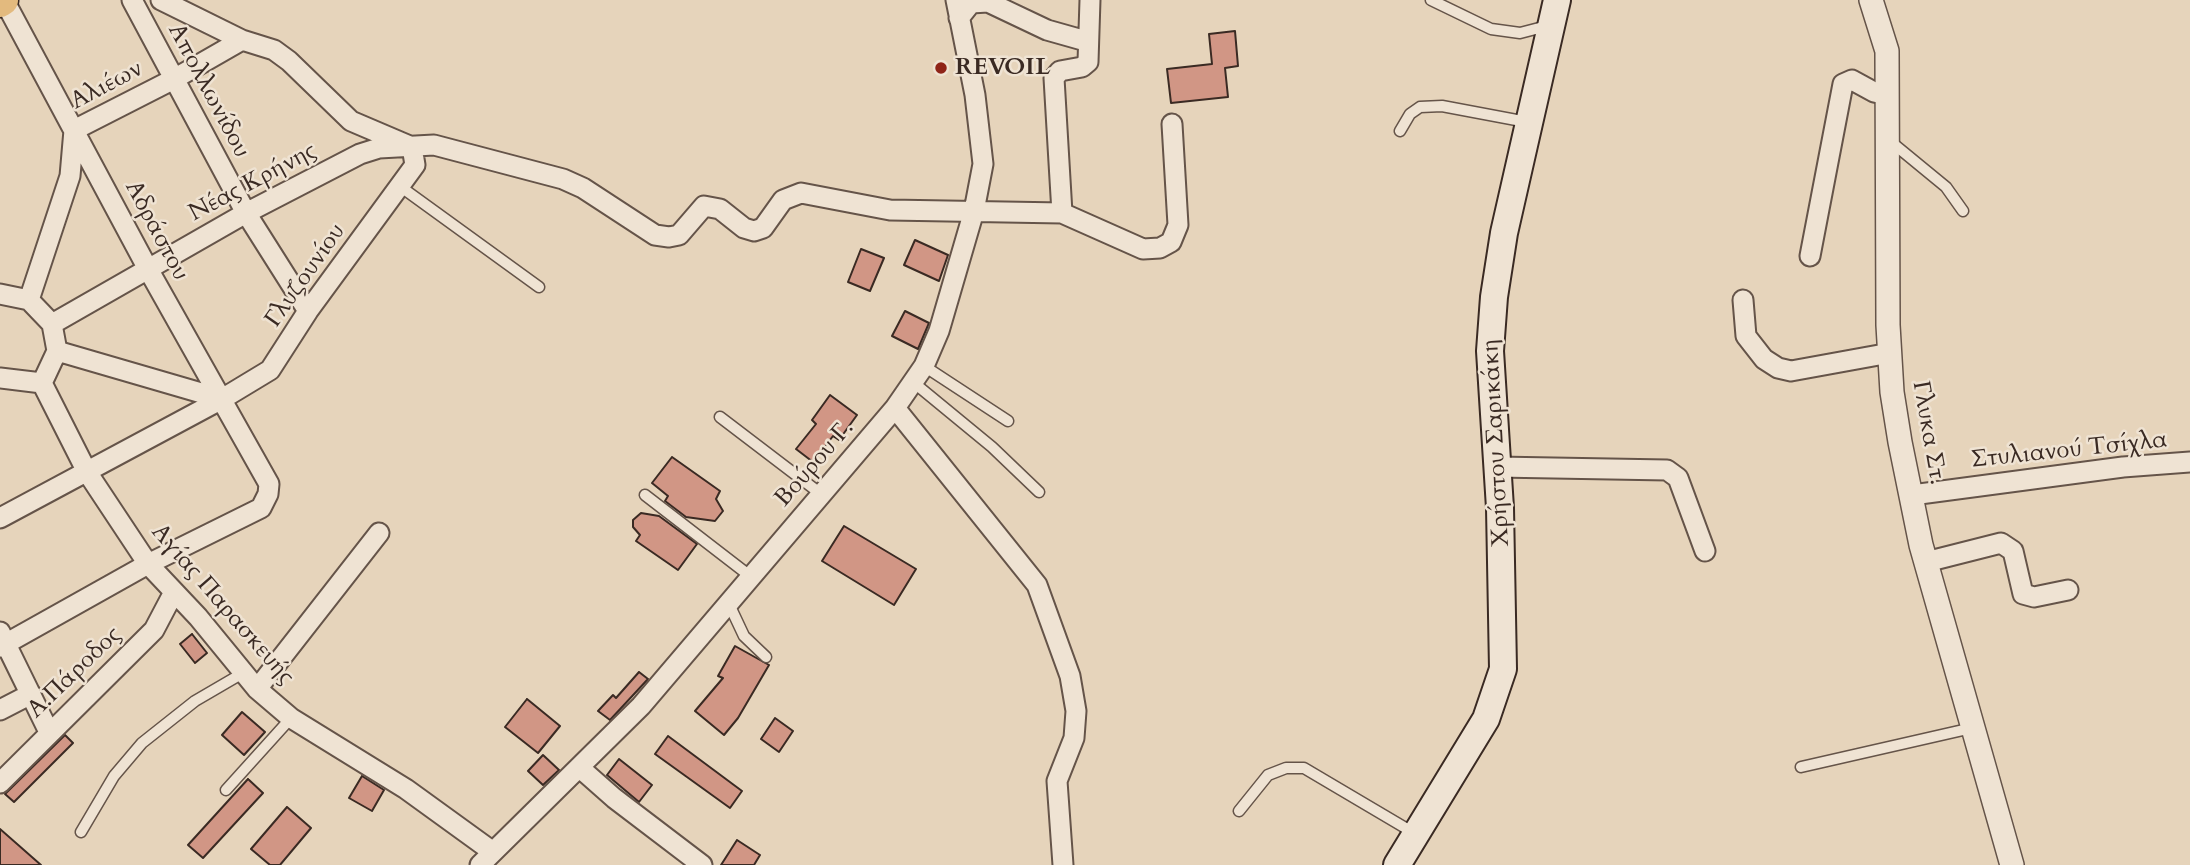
<!DOCTYPE html>
<meta charset="utf-8">
<style>
body{margin:0}
canvas{display:block;background:#e6d4bb}
</style>
<canvas width="2190" height="865"></canvas>
<script>
const ctx = document.querySelector('canvas').getContext('2d');
ctx.lineJoin = 'round';
function fill(path, color) {
  ctx.fillStyle = color;
  ctx.fill(path, 'evenodd');
}
function poly(rows) {
  const path = new Path2D();
  for (const r of rows) {
    path.moveTo(r[0], r[1]);
    for (let i = 2; i < r.length; i += 2) path.lineTo(r[i], r[i + 1]);
  }
  return path;
}
function stroke(path, color, width, dash) {
  ctx.strokeStyle = color;
  ctx.lineWidth = width;
  ctx.lineCap = dash ? 'butt' : 'round';
  ctx.setLineDash(dash || []);
  ctx.stroke(path);
}
function write(font, color, halo, rows, align = 'center') {
  ctx.font = font + ' Cardo,serif';
  ctx.lineWidth = 5;
  ctx.setLineDash([]);
  ctx.textBaseline = 'middle';
  ctx.strokeStyle = halo;
  ctx.fillStyle = color;
  for (const [text, x, y, turn = 0] of rows) {
    ctx.save();
    ctx.translate(x, y);
    ctx.rotate((+turn || 0) * Math.PI / 180);
    ctx.textAlign = isNaN(turn) ? turn : align;
    if (halo) ctx.strokeText(text, 0, 0);
    ctx.fillText(text, 0, 0);
    ctx.restore();
  }
}
const building = poly([
 [1235,31,1238,66,1225,68,1228,97,1171,103,1167,69,1212,64,1209,34,1235,31],
 [915,240,948,255,939,281,904,265,915,240],
 [861,249,884,258,870,291,848,282,861,249],
 [905,311,929,323,918,349,892,336,905,311],
 [830,395,857,415,839,440,833,436,813,462,796,449,816,424,812,420,830,395],
 [672,457,720,491,716,499,723,511,715,521,686,517,665,501,668,496,652,483,672,457],
 [641,513,659,516,697,544,678,570,636,541,640,535,633,527,633,520,641,513],
 [844,526,916,569,894,605,822,561,844,526],
 [192,634,207,653,195,663,180,644,192,634],
 [735,646,769,665,738,718,724,735,695,711,723,678,718,676,735,646],
 [639,672,648,679,610,720,598,711,613,695,616,698,639,672],
 [527,699,560,726,538,753,505,727,527,699],
 [242,712,265,732,244,755,222,735,242,712],
 [775,718,793,731,779,752,761,739,775,718],
 [65,735,73,743,14,802,5,794,65,735],
 [668,736,742,791,730,808,655,754,668,736],
 [543,755,559,770,543,785,528,771,543,755],
 [619,759,652,785,639,802,607,775,619,759],
 [362,776,384,790,372,811,349,798,362,776],
 [248,779,263,793,203,858,188,845,248,779],
 [287,807,311,828,280,865,270,865,251,849,287,807],
 [0,829,41,865,0,865,0,829],
 [737,840,760,855,754,865,721,865,737,840]
]);
fill(building, '#d19685');
stroke(building, '#3a2a23', 2);
const service = poly([
 [1431,0,1491,29,1520,33,1547,26],
 [1400,131,1410,114,1420,107,1442,106,1527,122],
 [1890,141,1946,187,1963,211],
 [401,187,539,287],
 [924,366,1008,421],
 [913,382,992,447,1039,492],
 [720,417,821,494],
 [645,495,750,576],
 [728,602,744,636,766,657],
 [1801,767,1972,728],
 [226,790,291,718],
 [1239,811,1268,775,1286,768,1304,768,1414,833],
 [81,832,114,776,142,743,195,701,243,673]
]);
const minor = poly([
 [132,0,246,213,308,311],
 [959,18,971,3,988,2,1047,30,1086,41],
 [1062,213,1054,78,1060,71,1082,67,1088,62,1090,0],
 [1810,256,1843,84,1852,80,1874,92,1888,95],
 [0,294,29,300,52,324,57,351,42,383,87,472,148,564,198,617,257,689,291,718,406,789,493,852],
 [29,300,70,176,74,130,174,79,242,40],
 [1743,300,1746,336,1764,359,1778,368,1791,371,1890,353],
 [52,324,246,213,360,154,379,148,434,145,563,179,583,188,655,235,669,237,679,235,704,206,720,209,744,228,754,231,763,228,783,200,801,193,890,210,1062,213,1143,249,1160,248,1171,242,1178,225,1172,124],
 [57,351,222,399],
 [0,378,42,383],
 [895,408,1037,585,1070,676,1076,711,1074,738,1057,781,1063,865],
 [1497,467,1667,470,1678,478,1705,551],
 [1912,495,2123,467,2190,462],
 [0,518,222,399,270,370,308,311,415,165,412,147,351,121,289,61,274,50,242,40,161,0],
 [1926,562,2001,543,2013,551,2023,594,2034,597,2068,590],
 [0,632,49,732],
 [0,647,148,564,261,508,268,494,269,484,148,269,4,0],
 [257,689,379,533],
 [0,710,31,694],
 [580,768,614,798,702,865],
 [0,783,154,630,174,592],
 [480,865,641,706,895,408,924,366,939,331,974,211,983,164,975,95,956,0]
]);
const tertiary = poly([
 [1871,0,1887,51,1888,325,1892,392,1900,442,1921,545,2012,865]
]);
const secondary = poly([
 [1397,865,1486,719,1503,669,1500,508,1490,351,1494,297,1504,233,1557,0]
]);
const primary = poly([
 [0,2,3,0]
]);
stroke(service, '#655449', 13);
stroke(minor, '#655449', 23);
stroke(tertiary, '#655449', 26);
stroke(secondary, '#3a2a23', 30);
stroke(primary, '#3a2a23', 33);
stroke(service, '#efe3d3', 10);
stroke(minor, '#efe3d3', 19);
stroke(tertiary, '#efe3d3', 23);
stroke(secondary, '#efe3d3', 26);
stroke(primary, '#e3ba7e', 30);
for (const [x, y, r, color] of [
 [941,68,7,"#8f2418"]
]) {
  const dot = new Path2D();
  dot.arc(x, y, r, 0, 2 * Math.PI);
  ctx.fillStyle = color;
  ctx.fill(dot);
  stroke(dot, '#efe3d3', 2.5);
}
write('bold 24px', '#3a2a23', '#efe3d3', [
 ["REVOIL",955,68]
], 'left');
write('24px', '#3a2a23', '#efe3d3', [
 ["Αλιέων",107,86,-28],
 ["Απολλωνίδου",208,91,62],
 ["Νέας Κρήνης",253,183,-28],
 ["Αδράστου",156,231,62],
 ["Γλυζουνίου",306,276,-55],
 ["Γλυκα Στ.",1928,433,80],
 ["Χρήστου Σαρικάκη",1497,443,-93],
 ["Στυλιανού Τσίχλα",2069,451,-6],
 ["Βούρου Γ.",815,464,-49],
 ["Αγίας Παρασκευής",222,605,49],
 ["Α.Πάροδος",75,673,-44]
]);
</script>
